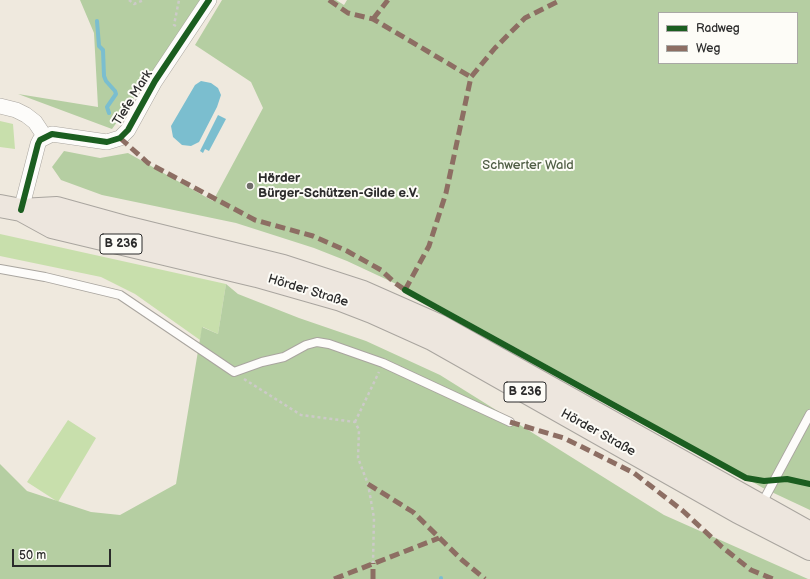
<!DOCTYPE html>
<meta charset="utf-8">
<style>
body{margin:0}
#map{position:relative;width:810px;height:579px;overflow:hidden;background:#efe9de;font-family:"Balsamiq Sans",sans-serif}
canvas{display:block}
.legend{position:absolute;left:658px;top:12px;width:140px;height:52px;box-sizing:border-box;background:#fdfcf7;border:1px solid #a9a8a5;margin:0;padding:5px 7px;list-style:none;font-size:12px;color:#2b2b2b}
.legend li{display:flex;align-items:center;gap:8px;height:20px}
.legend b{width:20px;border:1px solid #a9a8a5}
.scale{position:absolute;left:12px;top:549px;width:99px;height:18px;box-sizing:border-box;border:2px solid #2b2b2b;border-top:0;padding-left:5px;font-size:12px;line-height:14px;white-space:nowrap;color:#2b2b2b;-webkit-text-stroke:3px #fdfcf7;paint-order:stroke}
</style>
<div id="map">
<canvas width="810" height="579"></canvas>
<ul class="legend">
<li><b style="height:5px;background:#1b5e20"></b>Radweg</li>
<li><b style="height:5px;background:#8d6e63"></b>Weg</li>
</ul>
<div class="scale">50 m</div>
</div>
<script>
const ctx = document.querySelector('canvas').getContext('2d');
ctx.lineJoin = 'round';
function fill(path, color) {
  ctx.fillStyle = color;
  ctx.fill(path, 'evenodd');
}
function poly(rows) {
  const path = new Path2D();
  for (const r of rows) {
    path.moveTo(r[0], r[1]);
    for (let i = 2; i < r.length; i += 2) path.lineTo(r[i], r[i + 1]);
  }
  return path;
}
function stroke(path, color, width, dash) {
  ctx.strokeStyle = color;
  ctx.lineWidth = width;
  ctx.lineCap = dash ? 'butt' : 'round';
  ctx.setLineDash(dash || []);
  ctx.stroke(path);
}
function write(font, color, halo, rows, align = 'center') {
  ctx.font = font + ' "Balsamiq Sans",sans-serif';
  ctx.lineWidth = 4;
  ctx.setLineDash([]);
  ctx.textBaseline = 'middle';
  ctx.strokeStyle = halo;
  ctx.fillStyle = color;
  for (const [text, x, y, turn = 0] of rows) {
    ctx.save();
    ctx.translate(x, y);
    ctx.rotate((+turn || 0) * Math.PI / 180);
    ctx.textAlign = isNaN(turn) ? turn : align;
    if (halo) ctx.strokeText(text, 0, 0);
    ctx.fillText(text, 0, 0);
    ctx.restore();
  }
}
fill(poly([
 [0,121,13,124,15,149,0,147],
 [0,234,226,284,218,334,203,327,200,340,135,294,101,277,0,256],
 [68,420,96,438,58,502,27,482]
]), '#c8dfac');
fill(poly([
 [80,0,202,0,174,42,112,129,18,94,98,107,94,33],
 [222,0,336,0,344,5,347,0,810,0,810,510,763,488,640,416,422,296,347,261,314,248,236,223,102,195,61,180,52,167,64,151,100,158,128,153,213,201,263,108,251,82,195,45],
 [659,13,797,13,797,63,659,63],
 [226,284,238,294,299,318,366,341,440,375,664,515,808,579,0,579,0,464,27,491,91,512,120,515,176,484,202,327,218,334]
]), '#b5cea2');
fill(poly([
 [201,81,211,83,218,88,221,95,217,107,199,142,191,146,182,145,173,137,171,126,195,85],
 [218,115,226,119,209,151,205,149,203,153,200,151]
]), '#7bbecf');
stroke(poly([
 [97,21,99,46,103,50,104,76,106,81,115,91,116,94,107,107,109,113],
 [441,579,441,578]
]), '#7bbecf', 4);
const service = poly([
 [0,269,45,277,120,295,234,372,262,362,284,357,306,345,317,342,329,344,383,363,510,422],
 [761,505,810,414]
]);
const minor = poly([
 [0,106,16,110,26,115,35,122,45,137],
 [21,210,38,144,40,140,52,134,107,142,120,138,128,130,155,81,209,0]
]);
const primary = poly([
 [0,206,21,210,57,208,129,228,283,266,363,292,440,326,810,533],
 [21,210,52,227,257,276,341,300,372,312,432,339,738,512,810,549]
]);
stroke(service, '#a9a59f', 10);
stroke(minor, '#a9a59f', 16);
stroke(primary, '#a9a59f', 24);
stroke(poly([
 [129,0,134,4,144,0],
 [176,26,174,25,179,0],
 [244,379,301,415,355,422,359,430,358,458,368,484,374,518,373,563],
 [355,422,379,372]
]), '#cccac8', 2.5, [3, 3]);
stroke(service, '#fdfcfa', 8);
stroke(minor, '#fdfcfa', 15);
stroke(primary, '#ede6de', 22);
stroke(poly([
 [329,0,348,13,373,19,471,77],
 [373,19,388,0],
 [120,138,148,163,255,220,313,236,347,251,381,270,395,283,408,292],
 [405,290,429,246,446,193,471,77,495,48,525,18,561,0],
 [510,422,564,438,634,473,683,511,722,547,751,570,773,579],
 [368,484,413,512,462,560,485,579],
 [334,579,439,538],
 [373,579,373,563]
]), '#8d6e63', 5, [10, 5]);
stroke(poly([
 [21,210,38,144,40,140,52,134,107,142,120,138,128,130,155,81,209,0],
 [405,290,746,478,764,481,787,479,810,484]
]), '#1b5e20', 6);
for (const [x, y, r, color] of [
 [250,186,4,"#706e6a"]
]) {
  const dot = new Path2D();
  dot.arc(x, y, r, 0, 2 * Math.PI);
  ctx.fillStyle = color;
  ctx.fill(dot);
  stroke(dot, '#fdfcf7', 1.5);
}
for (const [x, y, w] of [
 [121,244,42],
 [525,392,42]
]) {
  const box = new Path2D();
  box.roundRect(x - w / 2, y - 10, w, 20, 3);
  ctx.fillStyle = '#fdfcf7';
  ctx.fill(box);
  stroke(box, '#2b2b2b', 1);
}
write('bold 12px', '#2b2b2b', null, [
 ["B 236",121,244],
 ["B 236",525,392]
]);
write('13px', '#2b2b2b', '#fdfcf7', [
 ["Tiefe Mark",133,98,-58],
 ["Hörder Straße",308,291,17],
 ["Hörder Straße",598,433,29]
]);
write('13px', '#505e45', '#fdfcf7', [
 ["Schwerter Wald",528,166]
]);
write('bold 13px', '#2b2b2b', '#fdfcf7', [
 ["Hörder",258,179],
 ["Bürger-Schützen-Gilde e.V.",258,194]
], 'left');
</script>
